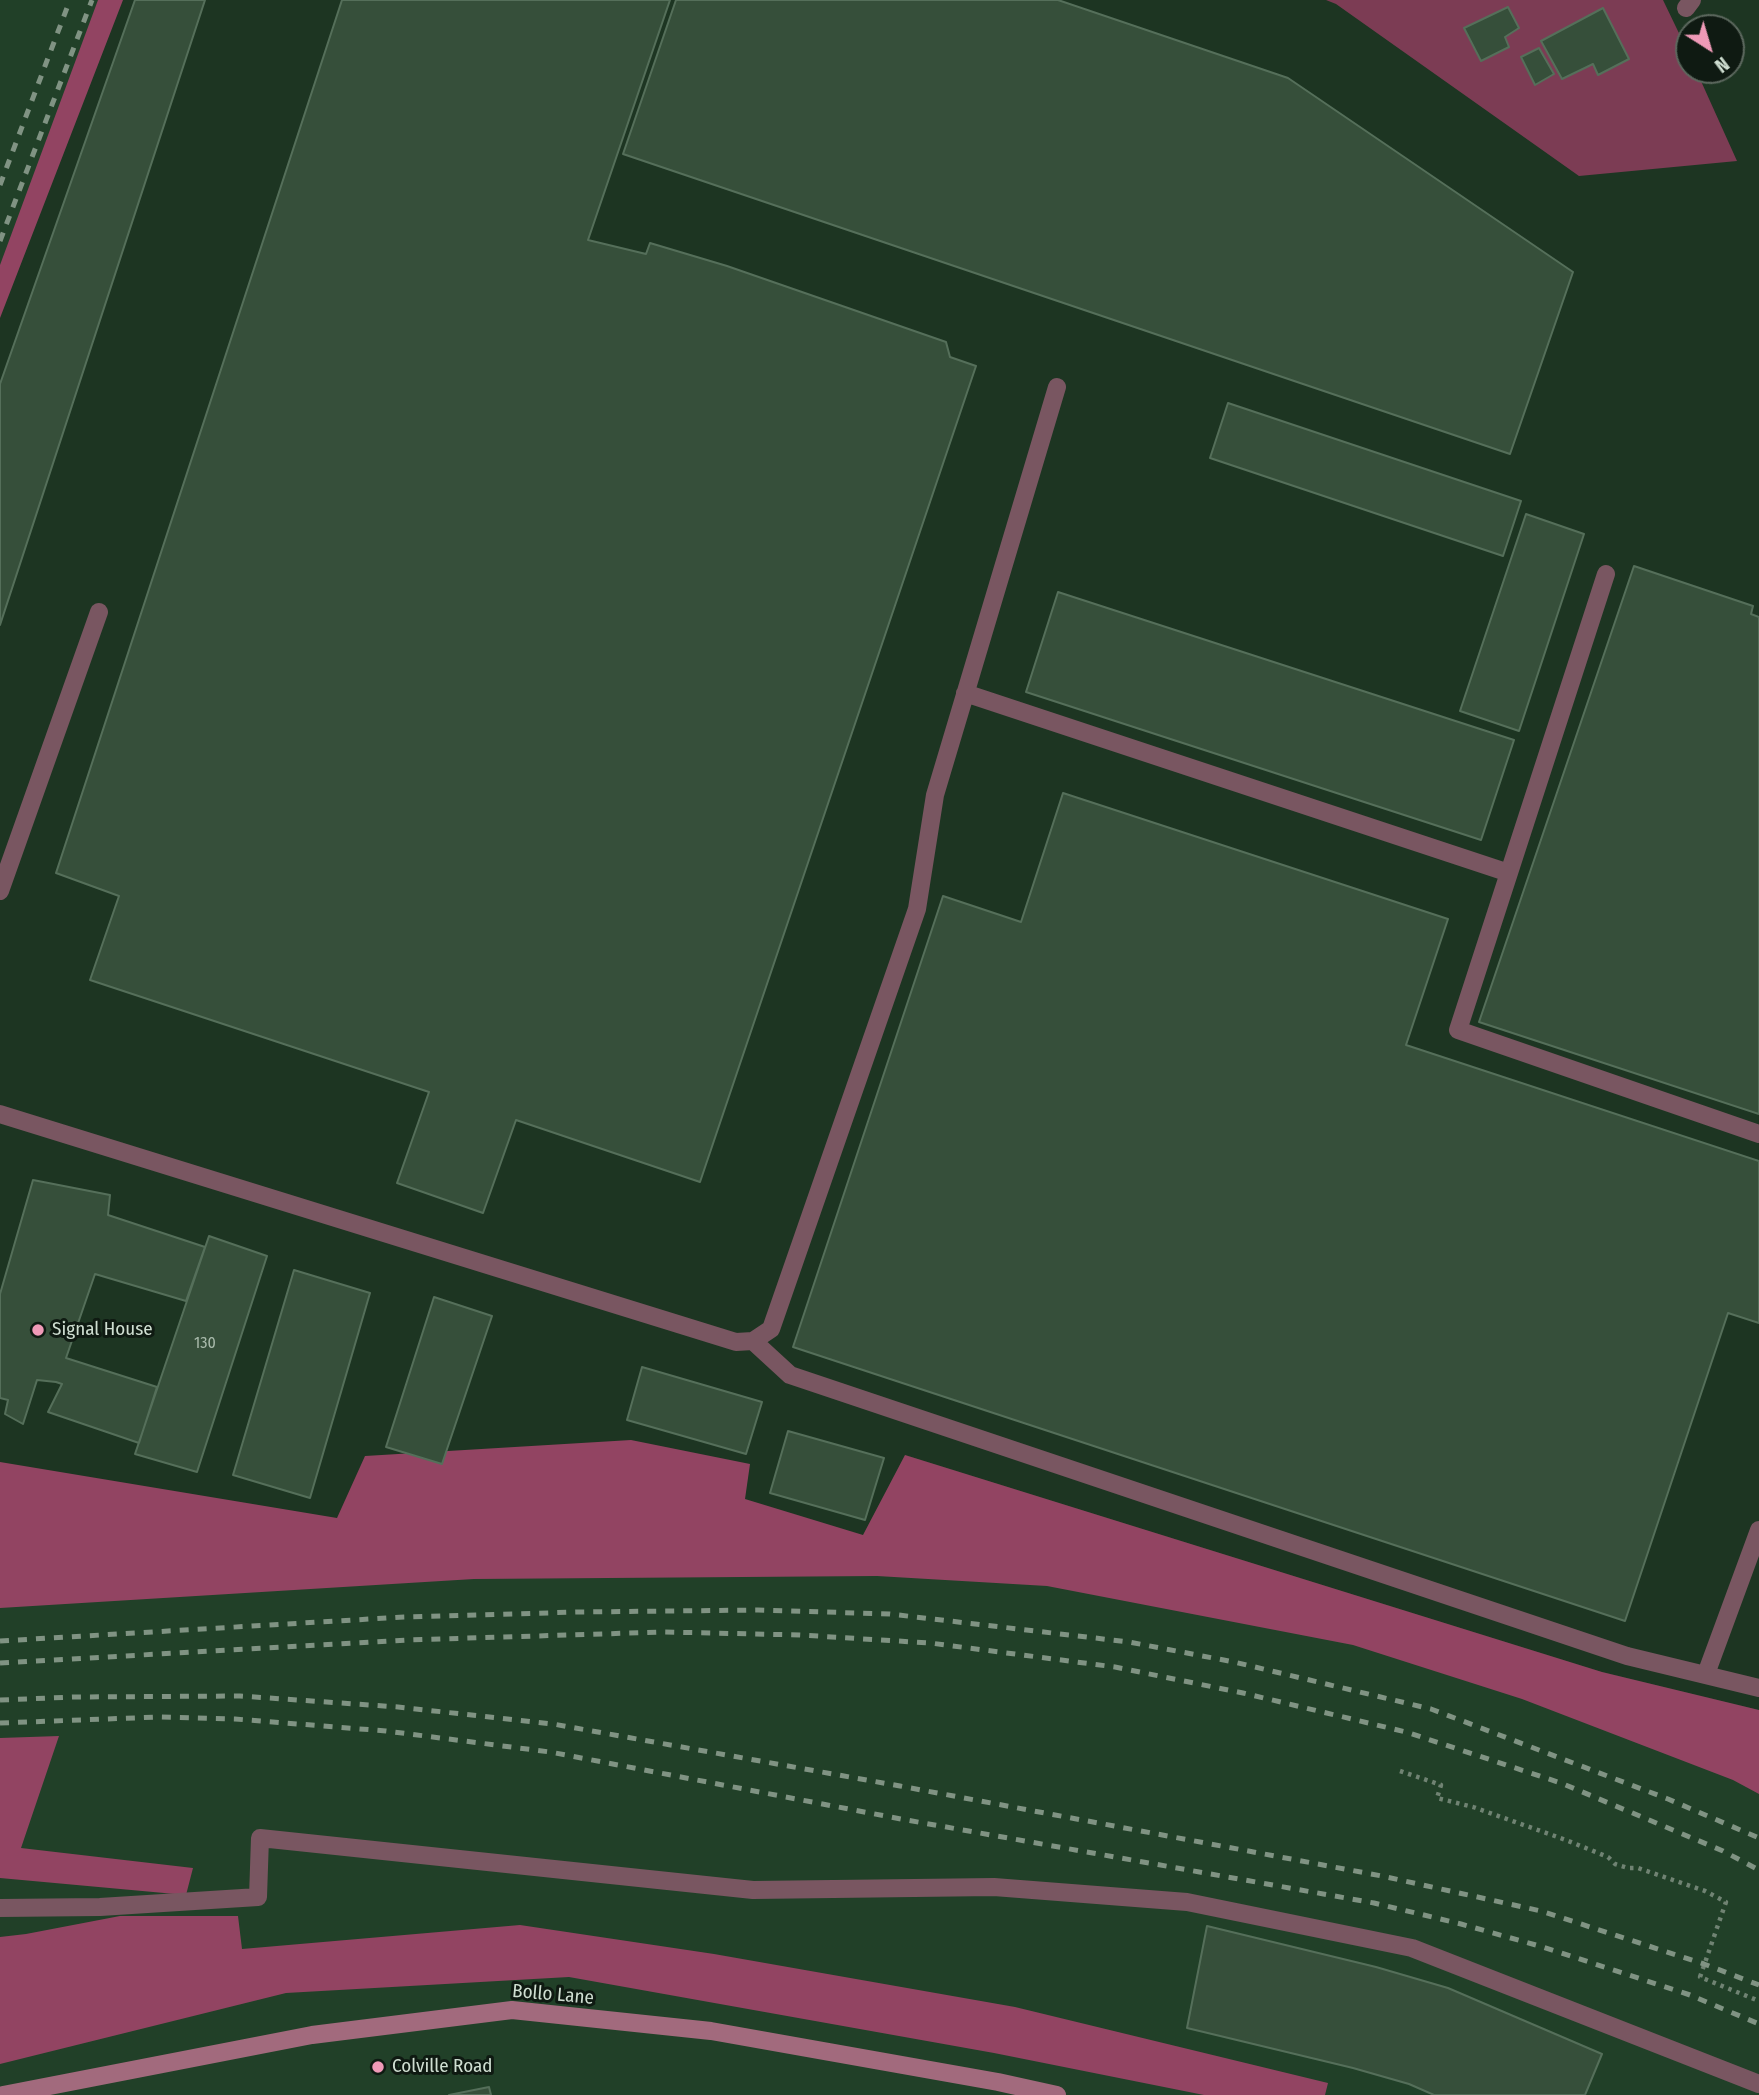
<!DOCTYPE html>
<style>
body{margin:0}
#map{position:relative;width:1759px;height:2095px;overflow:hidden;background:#1d3522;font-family:"Fira Sans Condensed",sans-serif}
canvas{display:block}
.north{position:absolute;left:1675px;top:14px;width:70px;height:70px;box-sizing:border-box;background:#0f1a12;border:2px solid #5c685e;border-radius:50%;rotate:143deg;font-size:19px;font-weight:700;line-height:28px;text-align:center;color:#cfded1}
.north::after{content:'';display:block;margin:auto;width:24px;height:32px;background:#ef9ab7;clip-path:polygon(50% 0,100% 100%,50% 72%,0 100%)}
</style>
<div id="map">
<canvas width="1759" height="2095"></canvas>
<div class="north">N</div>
</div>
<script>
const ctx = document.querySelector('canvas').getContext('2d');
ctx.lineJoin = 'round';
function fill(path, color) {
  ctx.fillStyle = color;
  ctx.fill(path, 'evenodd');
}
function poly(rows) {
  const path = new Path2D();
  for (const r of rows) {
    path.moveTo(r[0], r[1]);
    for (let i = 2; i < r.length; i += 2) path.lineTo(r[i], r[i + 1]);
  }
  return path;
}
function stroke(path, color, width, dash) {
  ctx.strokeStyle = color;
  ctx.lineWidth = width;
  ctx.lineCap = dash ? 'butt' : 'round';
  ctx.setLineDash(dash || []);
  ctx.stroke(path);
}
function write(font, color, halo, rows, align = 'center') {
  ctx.font = font + ' "Fira Sans Condensed",sans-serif';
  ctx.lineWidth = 6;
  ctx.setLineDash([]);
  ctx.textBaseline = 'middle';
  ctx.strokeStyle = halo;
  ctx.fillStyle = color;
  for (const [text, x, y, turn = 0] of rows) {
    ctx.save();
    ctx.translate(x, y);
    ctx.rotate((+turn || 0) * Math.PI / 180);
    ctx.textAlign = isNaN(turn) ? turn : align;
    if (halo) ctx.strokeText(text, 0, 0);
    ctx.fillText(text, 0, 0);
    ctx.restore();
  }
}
fill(poly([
 [0,0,116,0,0,306],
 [905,1455,1602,1672,1759,1710,1759,2095,0,2095,0,1551,863,1535]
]), '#214028');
fill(poly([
 [1326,0,1663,0,1689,54,1689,70,1696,70,1737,161,1579,176,1336,4]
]), '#7c3c54');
fill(poly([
 [98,0,123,0,0,318,0,265],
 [631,1440,750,1464,745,1499,863,1535,905,1455,1602,1672,1759,1710,1759,1794,1733,1780,1522,1699,1353,1645,1047,1586,877,1576,474,1579,0,1608,0,1462,337,1518,365,1456],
 [59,1736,21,1848,193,1868,186,1895,0,1878,0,1738],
 [120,1916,238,1916,242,1949,520,1925,714,1954,1015,2007,1328,2083,1325,2095,1204,2095,994,2053,569,1977,286,1993,0,2064,0,1937,26,1934]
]), '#924462');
const building = poly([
 [135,0,205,0,0,625,0,384,135,0],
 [342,0,670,0,588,240,646,254,650,243,727,266,946,342,950,357,976,366,700,1182,516,1120,483,1213,397,1183,429,1092,90,980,119,896,56,873,342,0],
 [676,0,1058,0,1288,78,1573,272,1510,454,623,154,676,0],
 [1508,7,1519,28,1505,37,1509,47,1481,61,1464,28,1508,7],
 [1603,8,1629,59,1598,75,1593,64,1562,79,1541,41,1603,8],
 [1539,48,1554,74,1535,85,1521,57,1539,48],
 [1228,403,1521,501,1503,556,1210,458,1228,403],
 [1526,514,1584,534,1519,731,1460,711,1526,514],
 [1634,566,1753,606,1751,614,1759,617,1759,1114,1479,1022,1634,566],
 [1058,592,1514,740,1481,840,1026,692,1058,592],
 [1063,793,1448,919,1406,1045,1759,1161,1759,1323,1728,1313,1625,1621,793,1347,943,896,1021,922,1063,793],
 [33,1180,110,1195,108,1215,205,1247,186,1301,95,1274,66,1358,157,1387,139,1443,48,1412,62,1384,56,1382,37,1380,23,1424,5,1414,8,1400,0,1398,0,1294,33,1180],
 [209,1236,267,1256,197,1472,135,1454,209,1236],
 [294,1270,370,1293,310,1498,233,1475,294,1270],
 [434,1297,492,1316,442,1464,386,1447,434,1297],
 [642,1367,762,1402,746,1454,627,1420,642,1367],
 [788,1431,884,1458,865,1520,770,1493,788,1431],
 [1207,1926,1376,1967,1448,1988,1602,2054,1585,2095,1434,2095,1409,2084,1353,2068,1187,2028,1207,1926],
 [489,2087,491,2095,449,2095,489,2087]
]);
fill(building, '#364f3a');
stroke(building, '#556f5a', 2);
stroke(poly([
 [1400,1771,1441,1785,1437,1798,1473,1807,1566,1840,1608,1857,1615,1864,1628,1868,1638,1868,1705,1891,1726,1902,1700,1977,1759,2001]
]), '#708373', 4.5, [3.5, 5]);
stroke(poly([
 [1606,574,1458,1030,1759,1134],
 [965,693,1509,873],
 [0,891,99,612],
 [0,1114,736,1342,753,1341,771,1329,917,909,935,795,1057,387],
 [753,1341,790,1375,1627,1656,1759,1688],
 [1706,1674,1759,1530],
 [0,1908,100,1907,258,1897,260,1838,753,1890,994,1887,1187,1902,1412,1948,1759,2084]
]), '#795661', 18);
stroke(poly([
 [1686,8,1692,0]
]), '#795661', 18);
stroke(poly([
 [3,2095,312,2035,512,2010,711,2031,998,2082,1057,2095]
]), '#a26a7d', 18);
stroke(poly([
 [0,185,70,0],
 [0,241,92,0],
 [0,1641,404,1617,579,1612,758,1610,890,1614,1129,1642,1234,1662,1431,1709,1668,1799,1759,1838],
 [0,1663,407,1640,664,1632,800,1635,930,1643,1115,1667,1243,1693,1406,1732,1561,1783,1723,1851,1759,1870],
 [0,1700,73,1697,240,1696,398,1707,553,1724,900,1786,1382,1876,1541,1911,1704,1964,1759,1985],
 [0,1723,159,1717,235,1719,386,1731,550,1752,901,1819,1374,1903,1461,1924,1543,1947,1690,1995,1759,2024]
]), '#809383', 5, [9, 9]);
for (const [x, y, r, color] of [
 [38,1330,7,"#ef9ab7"],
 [378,2067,7,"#ef9ab7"]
]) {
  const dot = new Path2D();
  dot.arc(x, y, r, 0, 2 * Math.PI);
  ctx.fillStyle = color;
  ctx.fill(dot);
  stroke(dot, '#0f1a12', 2.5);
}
write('16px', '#a9baab', null, [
 ["130",205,1344]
]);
write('19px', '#cfded1', '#0f1a12', [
 ["Signal House",52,1330],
 ["Colville Road",392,2067]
], 'left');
write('19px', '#cfded1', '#0f1a12', [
 ["Bollo Lane",553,1995,5]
]);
</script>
